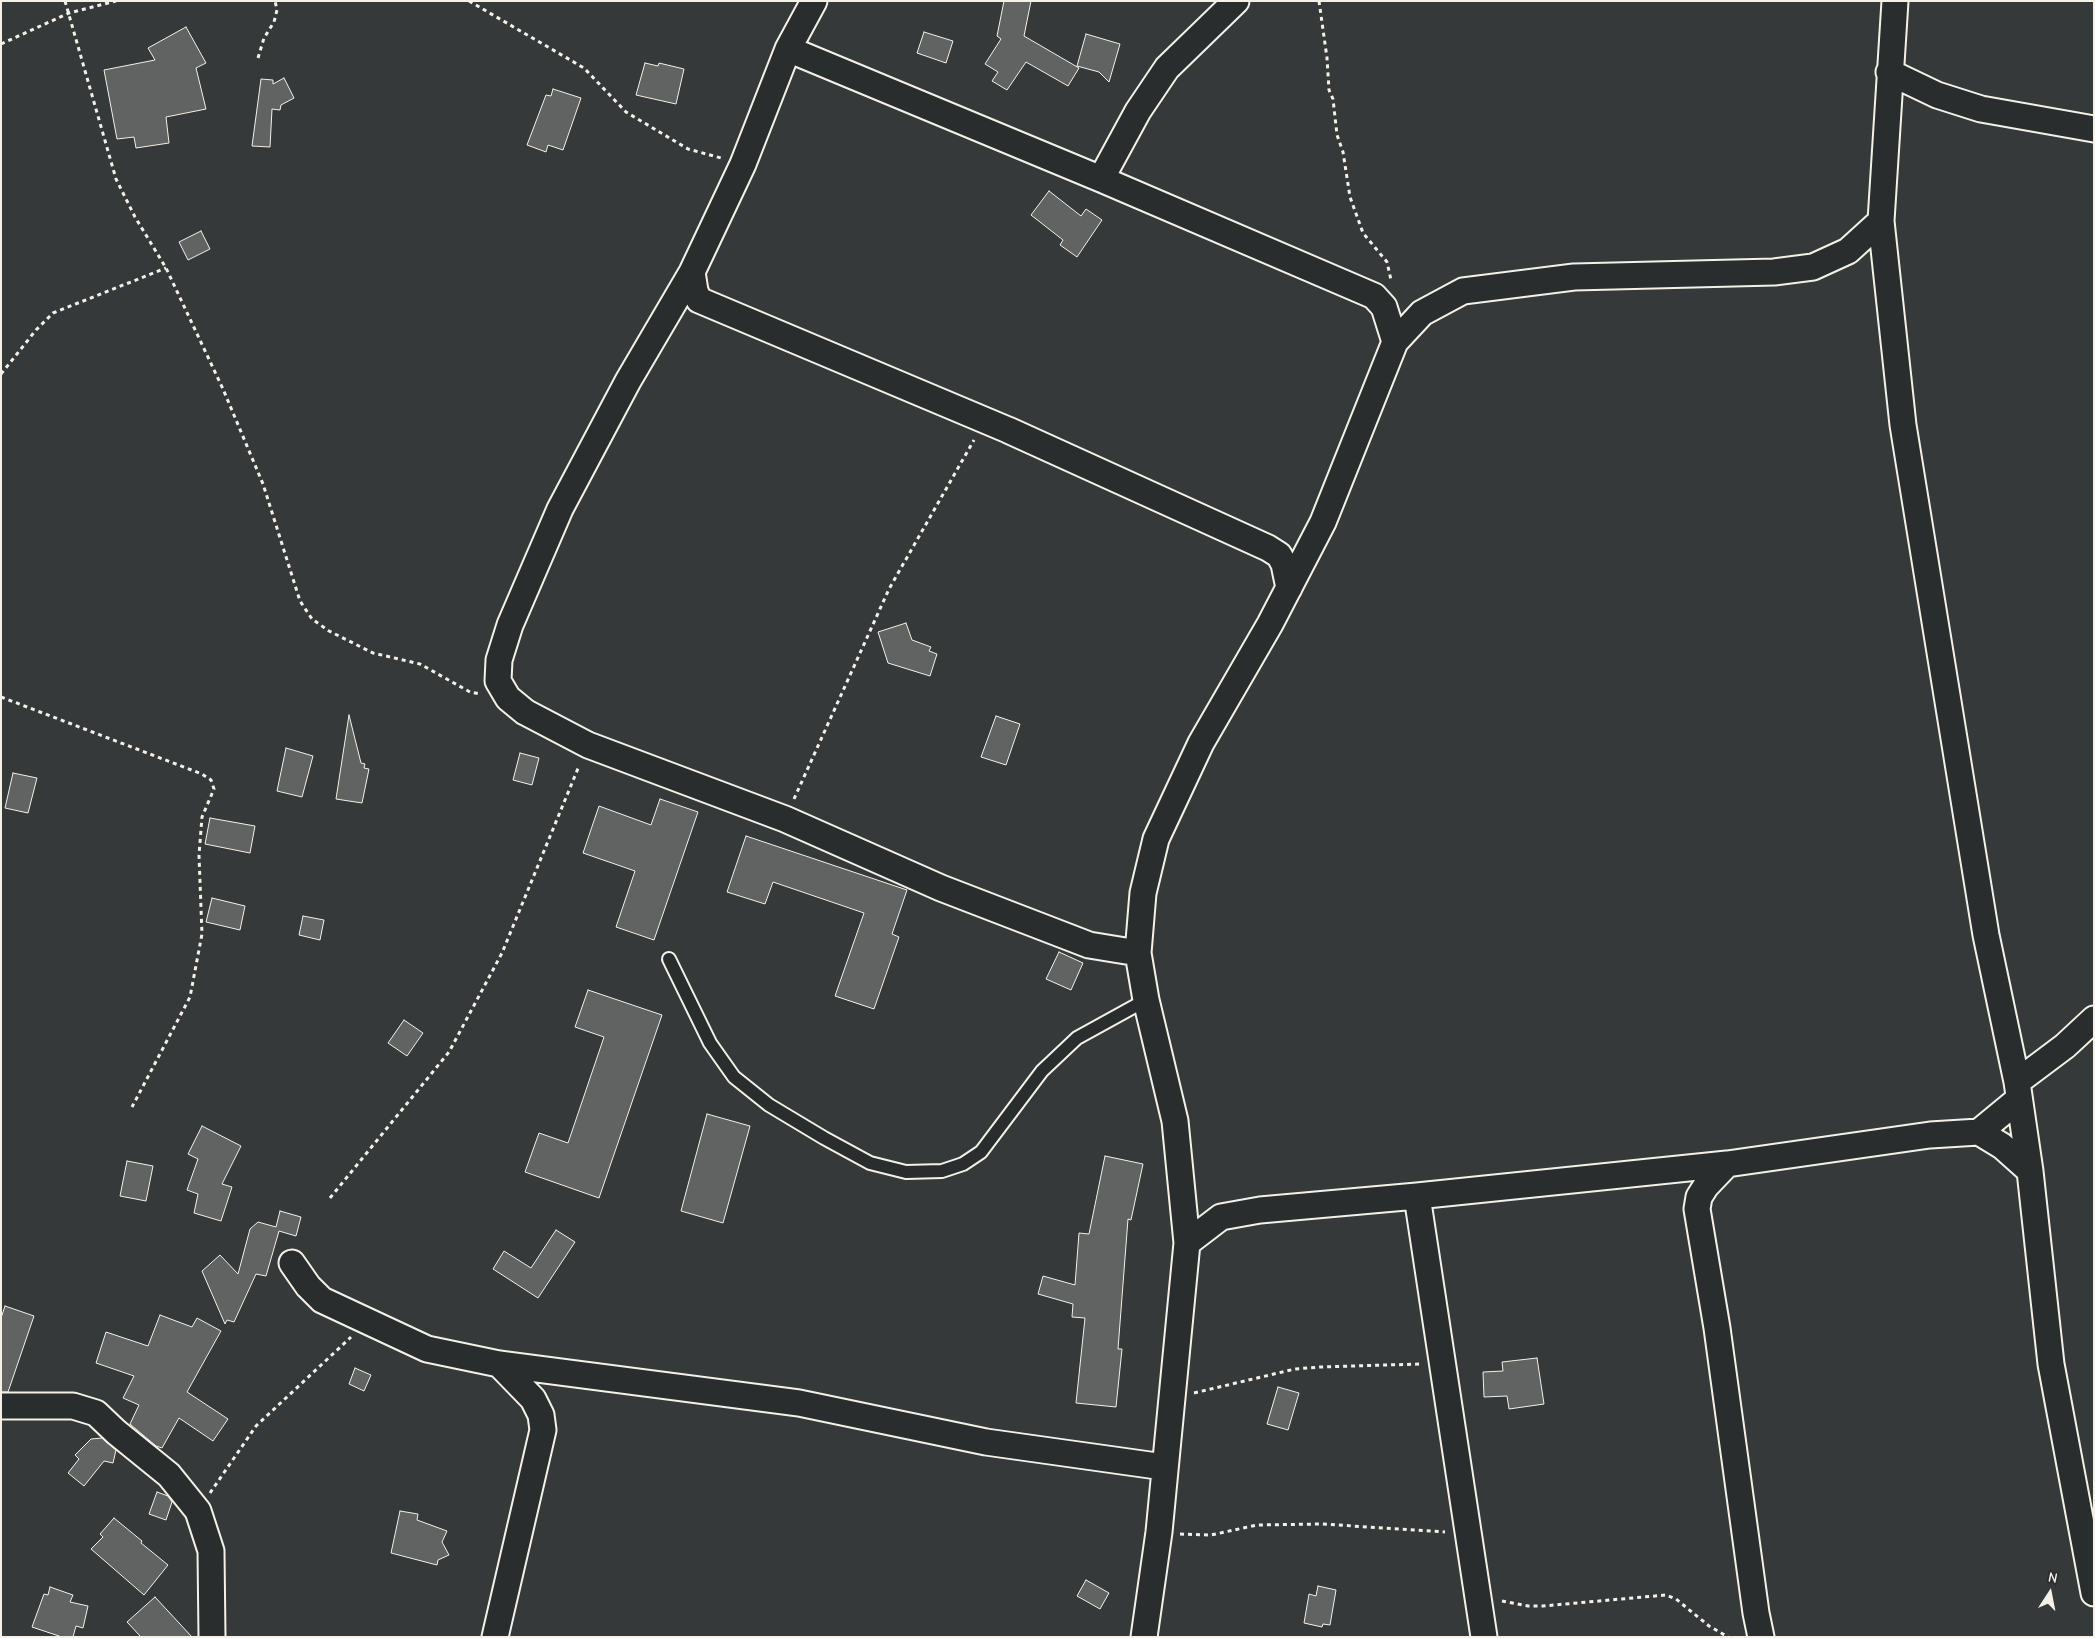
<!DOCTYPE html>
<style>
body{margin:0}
#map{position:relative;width:2095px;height:1638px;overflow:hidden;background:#363939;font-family:"Comic Neue",sans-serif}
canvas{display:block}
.frame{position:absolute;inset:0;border:2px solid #f4f1e8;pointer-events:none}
.north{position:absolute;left:2025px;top:1568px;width:50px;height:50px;-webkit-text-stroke:4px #2a2d2e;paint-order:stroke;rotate:11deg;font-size:14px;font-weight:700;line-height:20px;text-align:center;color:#f4f1e8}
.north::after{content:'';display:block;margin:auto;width:18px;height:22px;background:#f4f1e8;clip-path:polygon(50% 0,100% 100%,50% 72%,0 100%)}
</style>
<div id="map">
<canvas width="2095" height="1638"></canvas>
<div class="frame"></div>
<div class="north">N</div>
</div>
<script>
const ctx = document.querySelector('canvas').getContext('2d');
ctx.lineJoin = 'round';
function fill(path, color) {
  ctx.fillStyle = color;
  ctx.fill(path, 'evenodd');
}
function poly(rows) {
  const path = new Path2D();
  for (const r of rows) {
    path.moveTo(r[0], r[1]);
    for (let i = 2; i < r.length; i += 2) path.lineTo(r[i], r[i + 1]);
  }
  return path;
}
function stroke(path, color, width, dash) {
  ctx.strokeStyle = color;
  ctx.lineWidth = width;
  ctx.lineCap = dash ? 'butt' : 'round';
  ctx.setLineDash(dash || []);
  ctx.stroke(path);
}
const building = poly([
 [1004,1,1031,1,1024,36,1079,68,1068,86,1026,62,1007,90,992,81,998,72,985,64,1001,39,997,36,1004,1],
 [186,27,206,63,196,68,206,109,166,117,169,143,136,148,134,137,117,139,104,70,155,60,148,48,186,27],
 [924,32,953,41,946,63,917,53,924,32],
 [1086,34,1120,44,1109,82,1099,72,1077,66,1086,34],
 [645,63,658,66,659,63,684,69,676,104,636,95,645,63],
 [284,78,294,98,281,105,280,110,272,109,270,147,252,146,261,79,273,80,273,84,284,78],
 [553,89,581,98,563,150,548,145,546,152,527,145,546,95,551,96,553,89],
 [1049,191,1081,216,1086,209,1102,220,1077,257,1060,245,1063,240,1031,215,1049,191],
 [201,231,210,249,188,260,179,242,201,231],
 [906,623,912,640,931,647,929,651,937,654,930,676,888,663,878,632,906,623],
 [349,715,361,763,365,764,364,768,369,769,362,803,336,799,349,715],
 [996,716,1020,724,1006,765,981,757,996,716],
 [286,748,313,756,302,797,277,791,286,748],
 [520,753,539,758,532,785,513,780,520,753],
 [13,773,37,778,28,813,5,808,13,773],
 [660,799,698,812,654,940,616,927,635,871,583,853,599,806,651,825,660,799],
 [210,818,255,826,250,853,205,844,210,818],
 [746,836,907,890,892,934,899,937,874,1009,835,996,864,913,773,882,765,904,727,892,746,836],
 [212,898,245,906,240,930,206,922,212,898],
 [303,916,324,920,320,940,299,935,303,916],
 [1059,952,1083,963,1071,990,1046,979,1059,952],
 [588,990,662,1015,599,1198,525,1172,539,1133,568,1143,604,1037,575,1027,588,990],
 [404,1020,423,1033,407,1056,388,1043,404,1020],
 [707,1114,750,1126,723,1223,681,1211,707,1114],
 [202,1126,241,1146,222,1184,232,1187,221,1221,194,1213,198,1194,187,1190,198,1159,188,1154,202,1126],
 [1105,1156,1143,1164,1131,1220,1128,1219,1118,1349,1122,1349,1116,1407,1076,1403,1085,1318,1072,1317,1073,1304,1038,1294,1043,1276,1075,1285,1079,1233,1089,1234,1105,1156],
 [127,1161,153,1166,146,1201,120,1196,127,1161],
 [280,1211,301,1217,296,1236,279,1231,266,1276,256,1274,234,1322,227,1320,225,1324,202,1271,220,1255,238,1274,250,1229,258,1222,276,1227,280,1211],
 [556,1230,575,1242,538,1298,493,1269,504,1251,531,1268,556,1230],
 [5,1306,34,1316,8,1392,1,1392,1,1318,5,1306],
 [160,1315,192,1327,197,1318,221,1331,187,1392,228,1419,213,1441,179,1418,162,1448,156,1446,130,1424,139,1405,123,1398,134,1376,96,1363,106,1332,148,1346,160,1315],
 [1537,1358,1544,1404,1509,1409,1507,1396,1484,1397,1483,1372,1503,1371,1502,1362,1537,1358],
 [355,1368,371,1375,364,1391,349,1384,355,1368],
 [1278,1387,1299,1393,1288,1430,1267,1424,1278,1387],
 [102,1438,116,1450,113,1463,104,1461,84,1486,68,1473,79,1459,75,1455,91,1439,102,1438],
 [157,1492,168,1496,172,1502,166,1520,149,1514,157,1492],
 [400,1511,418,1514,417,1520,447,1531,442,1542,449,1555,438,1560,437,1565,391,1553,400,1511],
 [114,1518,142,1541,141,1543,168,1565,144,1595,91,1549,103,1537,100,1534,114,1518],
 [1086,1580,1109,1593,1100,1609,1077,1596,1086,1580],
 [1318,1586,1336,1590,1330,1625,1323,1624,1322,1627,1304,1623,1309,1594,1316,1596,1318,1586],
 [50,1587,73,1595,70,1602,88,1606,83,1628,76,1626,73,1637,62,1637,32,1627,44,1594,48,1595,50,1587],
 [155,1597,192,1637,141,1637,127,1622,155,1597]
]);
fill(building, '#616362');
stroke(building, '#f4f1e8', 1);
const lane = poly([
 [669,959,710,1043,734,1077,769,1105,824,1138,870,1163,906,1172,942,1171,963,1164,981,1152,1042,1071,1077,1038,1146,1000]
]);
const street = poly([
 [814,1,788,49,743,164,692,272,628,381,560,509,510,625,499,660,498,681,508,698,525,712,588,745,785,819,941,888,1089,945,1138,953],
 [1895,1,1881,221,1903,425,1986,935,2017,1082,2030,1171,2051,1364,2094,1593],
 [788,49,1101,179,1374,296,1384,307,1395,342],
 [1889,72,1937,95,1981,109,2094,129],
 [1101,179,1138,111,1167,68,1236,1],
 [692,272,695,291,699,300,1008,430,1268,548,1279,555,1284,564,1289,588],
 [2017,1082,2065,1046,2094,1019],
 [1979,1132,2019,1099],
 [1727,1164,1706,1186,1699,1197,1697,1209,1717,1328,1756,1613,1761,1637],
 [1417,1196,1484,1637],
 [1187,1243,1221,1217,1260,1210,1417,1196,1727,1164,1930,1135,1979,1132,2002,1146,2030,1171],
 [292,1263,308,1286,322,1300,427,1349,499,1364,799,1403,986,1442,1164,1467],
 [1,1406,73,1406,96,1413,116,1432,169,1475,198,1511,211,1551,212,1637],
 [495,1637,543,1430,541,1415,533,1399,499,1364],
 [1144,1637,1159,1532,1187,1243,1175,1121,1146,1000,1138,953,1143,893,1156,839,1201,743,1270,624,1323,522,1395,342,1422,313,1463,291,1574,277,1774,272,1813,267,1848,251,1881,221]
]);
stroke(lane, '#f4f1e8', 16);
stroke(street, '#f4f1e8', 29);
stroke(poly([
 [65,1,116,179,135,217,166,268,223,389,263,484,300,601,312,619,329,631,373,653,420,664,470,692,480,694],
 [469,1,584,68,626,112,688,149,721,158],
 [1319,1,1327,58,1329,90,1333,99,1337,135,1343,152,1350,197,1363,233,1387,262,1391,280],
 [1,44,69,13,116,1],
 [258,58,264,38,274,22,277,10,275,1],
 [1,374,36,330,53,313,166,268],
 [1,697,202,774,211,780,214,789,202,817,199,855,202,934,190,997,132,1107],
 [794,799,889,589,974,440],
 [330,1198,449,1052,502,953,579,766],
 [1194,1393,1295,1369,1320,1367,1420,1364],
 [210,1493,256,1426,351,1337],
 [1180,1534,1211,1535,1257,1525,1322,1524,1445,1532],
 [1502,1601,1528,1606,1543,1606,1666,1595,1676,1599,1709,1626,1728,1637]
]), '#f4f1e8', 3, [4, 4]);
stroke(lane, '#2a2d2e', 12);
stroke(street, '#2a2d2e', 25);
</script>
